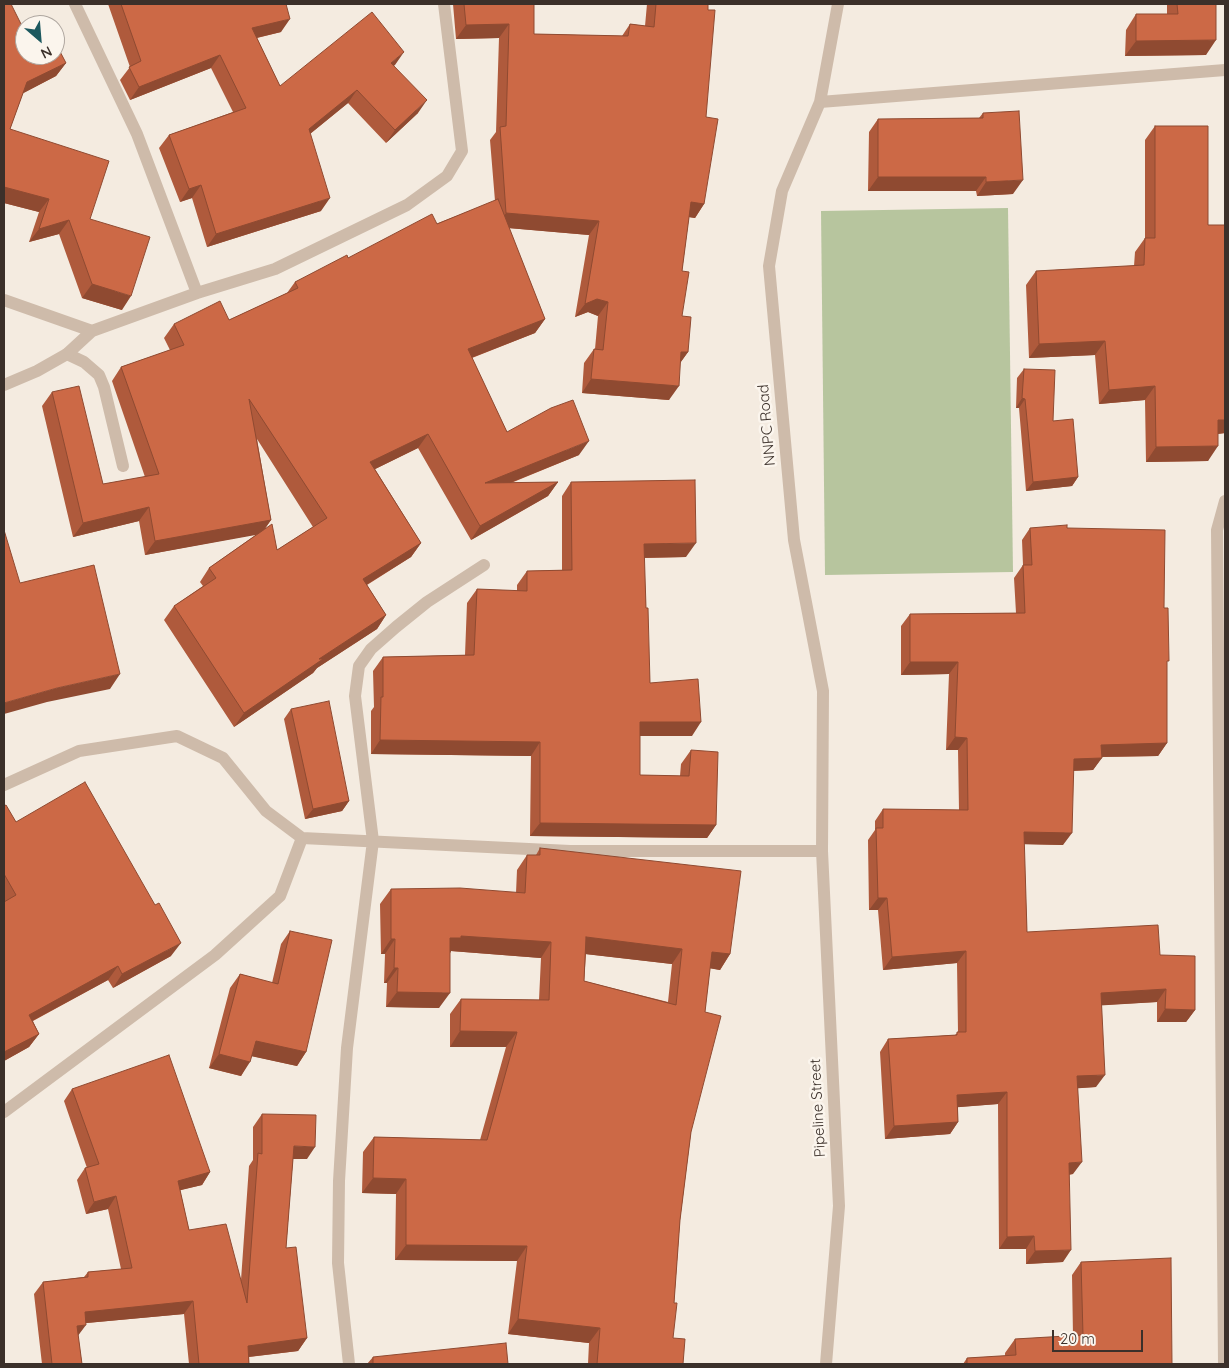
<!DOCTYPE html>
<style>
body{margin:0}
#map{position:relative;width:1229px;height:1368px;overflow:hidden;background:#f4ebe0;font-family:Quicksand,sans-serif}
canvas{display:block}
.frame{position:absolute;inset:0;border:5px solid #3b302a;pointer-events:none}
.north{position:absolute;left:15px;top:15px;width:50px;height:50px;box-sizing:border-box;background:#fbf5ed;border:1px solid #aea69f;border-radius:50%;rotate:153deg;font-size:14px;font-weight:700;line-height:20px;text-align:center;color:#3b302a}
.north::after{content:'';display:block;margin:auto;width:18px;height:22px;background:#1d595f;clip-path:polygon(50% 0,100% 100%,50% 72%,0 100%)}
.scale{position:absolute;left:1052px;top:1330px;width:91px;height:22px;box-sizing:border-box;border:2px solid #3b302a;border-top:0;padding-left:6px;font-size:15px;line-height:18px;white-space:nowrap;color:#3b302a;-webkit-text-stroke:4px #fbf5ed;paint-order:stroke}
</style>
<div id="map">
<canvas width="1229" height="1368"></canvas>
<div class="frame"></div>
<div class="north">N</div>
<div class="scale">20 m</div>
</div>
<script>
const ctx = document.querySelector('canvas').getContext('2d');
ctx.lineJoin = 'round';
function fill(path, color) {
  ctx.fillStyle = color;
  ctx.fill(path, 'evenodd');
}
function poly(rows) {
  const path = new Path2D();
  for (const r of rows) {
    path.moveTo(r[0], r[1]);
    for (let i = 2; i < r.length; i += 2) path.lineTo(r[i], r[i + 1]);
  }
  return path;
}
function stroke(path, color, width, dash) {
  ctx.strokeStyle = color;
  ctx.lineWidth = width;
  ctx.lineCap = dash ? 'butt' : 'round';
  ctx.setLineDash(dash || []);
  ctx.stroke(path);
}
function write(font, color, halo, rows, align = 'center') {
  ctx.font = font + ' Quicksand,sans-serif';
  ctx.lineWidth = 5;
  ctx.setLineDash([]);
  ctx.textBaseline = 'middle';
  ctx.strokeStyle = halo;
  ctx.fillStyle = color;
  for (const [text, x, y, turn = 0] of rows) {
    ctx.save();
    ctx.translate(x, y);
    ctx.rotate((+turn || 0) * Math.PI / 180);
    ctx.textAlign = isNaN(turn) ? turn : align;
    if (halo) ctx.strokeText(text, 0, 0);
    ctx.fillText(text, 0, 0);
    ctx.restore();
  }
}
fill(poly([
 [1008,208,1013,572,825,575,821,211]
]), '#b7c59e');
stroke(poly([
 [67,354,84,362,99,375,104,387,123,466]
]), '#cebbaa', 12);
stroke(poly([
 [75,4,137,134,197,293],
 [820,102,1225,70],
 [4,300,92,331,197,293,275,269,407,205,447,176,462,151,444,4],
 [4,385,37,371,67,354,92,331],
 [4,785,79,751,177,736,223,758,266,811,302,838,570,851,822,851],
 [4,1112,215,955,280,896,302,838],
 [349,1364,338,1263,339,1181,347,1048,373,841,355,696,359,666,371,649,396,627,427,602,484,565],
 [826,1364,839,1206,822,851,823,691,794,540,769,266,782,191,820,102,838,4],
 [1224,1364,1217,530,1225,501]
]), '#cebbaa', 12);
fill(poly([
 [4,4,25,55,66,63,56,76,23,93,10,129,90,219,122,310,82,298,59,234,29,242,39,212,4,203],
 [108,4,286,4,281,32,257,38,280,86,394,66,418,113,386,143,348,103,310,134,321,211,207,247,192,198,180,202,159,148,169,135,233,112,211,68,130,100,120,80,130,67],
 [453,4,534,4,534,34,622,36,630,24,645,26,647,4,708,4,704,204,695,218,689,217,682,271,682,316,688,352,680,363,669,400,582,393,584,363,594,349,595,349,598,316,588,312,575,317,589,235,509,228,545,319,535,333,472,358,507,432,579,455,511,483,558,482,548,496,471,540,418,448,375,469,421,543,411,557,367,585,386,615,377,629,317,668,313,673,234,727,164,620,174,606,203,586,200,582,209,568,257,534,145,555,139,521,73,537,42,406,52,392,103,484,145,477,112,381,121,367,170,350,164,338,174,324,229,320,287,293,295,282,348,258,495,201,490,140,496,132,499,38,456,39],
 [257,439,313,527,277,550,264,530,271,520],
 [1167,4,1216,4,1206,55,1125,56,1126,30,1136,14,1167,14],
 [983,113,1013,194,977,196,976,191,868,191,869,132,878,119,979,118],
 [1155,126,1208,225,1225,225,1225,433,1218,434,1208,461,1146,462,1145,400,1099,404,1095,355,1029,358,1026,285,1036,271,1134,266,1135,252,1145,238,1145,140],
 [1024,369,1053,421,1078,477,1072,486,1026,491,1019,408,1016,408,1017,378],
 [571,482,686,557,644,558,646,608,650,683,692,736,640,736,640,775,680,776,681,764,691,750,716,825,707,838,530,836,531,756,371,754,371,711,374,707,373,671,383,657,465,655,467,603,477,589,517,591,517,585,527,571,562,570,562,496],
 [1030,528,1067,528,1164,608,1167,664,1167,743,1158,756,1102,757,1093,770,1073,771,1063,845,1024,844,1027,932,1160,955,1195,1010,1186,1022,1157,1022,1157,1002,1102,1005,1096,1087,1078,1088,1073,1174,1069,1175,1063,1262,1026,1264,1026,1249,999,1249,998,1104,958,1107,958,1122,950,1134,885,1139,880,1052,888,1039,955,1035,958,1032,957,963,883,970,878,910,869,910,868,840,875,830,875,821,883,809,959,810,958,750,946,750,949,674,901,675,901,626,910,614,1016,613,1014,578,1023,565,1022,540],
 [291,709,349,801,342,811,305,819,284,719],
 [4,806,16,822,171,956,113,988,108,980,33,1021,39,1034,29,1047,4,1061],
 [540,848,730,954,720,970,710,968,691,1132,680,1220,674,1303,673,1338,683,1364,588,1364,589,1343,508,1334,517,1261,395,1260,396,1194,362,1193,363,1152,374,1137,480,1140,506,1047,450,1047,450,1014,461,999,539,1000,541,958,451,951,450,953,439,1008,386,1007,387,983,384,983,385,954,381,954,380,904,391,889,516,893,517,870,527,855,536,855],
 [586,954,672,964,668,1002,584,981],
 [290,931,306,1052,297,1066,252,1056,241,1076,209,1068,230,988,240,974,272,983,281,944],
 [72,1089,210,1172,202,1185,180,1190,189,1230,241,1280,249,1166,253,1160,253,1127,262,1114,307,1159,293,1159,286,1248,307,1338,298,1351,249,1357,249,1364,189,1364,184,1314,86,1323,78,1335,82,1364,42,1364,34,1294,43,1282,84,1277,88,1272,121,1269,108,1209,86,1214,77,1180,85,1168,87,1168,64,1101],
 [1081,1262,1172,1364,963,1364,967,1358,1005,1356,1005,1353,1015,1339,1073,1336,1072,1275],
 [373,1357,373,1364,367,1364]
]), '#af5a3c');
fill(poly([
 [290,19,281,32,243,41,252,28],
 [509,24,499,38,456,39,466,25],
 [1216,40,1206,55,1125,56,1136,41],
 [404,52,395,65,382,76,391,63],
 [220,55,211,68,130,100,139,87],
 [66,63,56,76,18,96,27,82],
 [357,90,348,103,300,142,309,129],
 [427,100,418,113,386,143,395,130],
 [878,177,986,177,976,191,868,191],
 [1023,180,1013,194,977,196,986,182],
 [201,185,192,198,180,202,189,189],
 [4,187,49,199,39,212,4,203],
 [330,198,321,211,207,247,216,234],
 [691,202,704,204,695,218,682,216],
 [506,213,599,221,589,235,496,227],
 [69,220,59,234,29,242,39,229],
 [92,284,131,296,122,310,82,298],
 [597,299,608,302,598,316,588,312,575,317,585,304],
 [545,319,535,333,458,363,468,349],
 [1105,341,1095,355,1029,358,1039,344],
 [681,352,688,352,678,366],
 [591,379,679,386,669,400,582,393],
 [1155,386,1145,400,1099,404,1109,390],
 [1022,398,1025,399,1019,408,1016,408],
 [1218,420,1225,420,1225,433,1208,435],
 [428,434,418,448,361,476,370,462],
 [589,441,579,455,475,497,485,483],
 [1218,446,1208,461,1146,462,1156,447],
 [1078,477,1072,486,1026,491,1033,482],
 [558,482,548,496,471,540,480,526],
 [149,507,139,521,73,537,83,523],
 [271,520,261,534,145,555,155,541],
 [421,543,411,557,353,593,363,579],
 [696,543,686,557,634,558,644,544],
 [386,615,377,629,317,668,313,673,234,727,244,713,319,659],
 [910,662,958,662,949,674,901,675],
 [120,674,110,689,47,702,4,714,4,703,57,688],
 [640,722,701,722,692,736,630,736],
 [955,737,967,738,958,750,946,750],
 [380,740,540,742,531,756,371,754],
 [1167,743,1158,756,1092,757,1101,745],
 [1102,758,1093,770,1065,771,1074,759],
 [349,801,342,811,305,819,313,809],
 [540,823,716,825,707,838,530,836],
 [1024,832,1072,833,1063,845,1015,844],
 [878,898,887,898,878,910,869,910],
 [461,936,551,942,541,958,451,951,450,953,450,938],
 [586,937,682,949,672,964,576,953],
 [391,939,395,939,385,954,381,954],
 [181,943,171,956,113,988,122,974],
 [966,951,957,963,883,970,892,957],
 [712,952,730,954,720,970,702,967],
 [118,966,108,980,19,1028,29,1015],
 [394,968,398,968,387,983,384,983],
 [1166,989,1157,1002,1092,1006,1101,993],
 [397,992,450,993,439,1008,386,1007],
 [1165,1009,1195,1010,1186,1022,1157,1022],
 [460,1031,517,1032,506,1047,450,1047],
 [39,1034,29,1047,4,1061,4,1052],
 [256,1041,306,1052,297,1066,246,1055],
 [219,1054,250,1062,241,1076,209,1068],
 [1105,1075,1096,1087,1068,1089,1077,1076],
 [1007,1092,998,1104,948,1108,957,1095],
 [958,1122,950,1134,885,1139,894,1126],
 [294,1146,315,1147,307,1159,285,1159],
 [1082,1162,1073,1174,1060,1175,1069,1163],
 [210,1172,202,1185,169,1193,178,1181],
 [373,1178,406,1179,396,1194,362,1193],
 [116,1196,108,1209,86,1214,94,1202],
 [1034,1236,1026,1249,999,1249,1007,1237],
 [406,1245,527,1246,517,1261,395,1260],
 [1071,1250,1063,1262,1026,1264,1035,1251],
 [193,1301,184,1314,76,1324,85,1312],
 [518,1319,600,1328,589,1343,508,1334],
 [86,1325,77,1337,77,1326],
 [307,1338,298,1351,239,1358,248,1346]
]), '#8f4a31');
const building = poly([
 [4,4,11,4,25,32,25,55,55,55,55,42,66,63,27,82,10,129,109,161,90,219,150,237,131,296,92,284,69,220,39,229,49,199,4,187,4,4],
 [121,4,286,4,290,19,252,28,280,86,372,12,404,52,391,63,427,100,395,130,357,90,309,129,330,198,216,234,201,185,189,189,169,135,246,108,220,55,139,87,129,67,141,61,121,4],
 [464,4,534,4,534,34,628,36,630,24,654,27,656,4,708,4,708,10,715,10,706,117,718,119,704,204,691,202,682,271,689,272,682,316,691,317,688,352,681,352,679,386,591,379,594,349,603,350,608,302,597,299,585,304,599,221,506,213,500,127,506,126,509,24,466,25,464,4],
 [1177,4,1216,4,1216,40,1136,41,1136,14,1178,14,1177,4],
 [1019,111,1023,180,986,182,986,177,878,177,878,119,983,118,983,113,1019,111],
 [1155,126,1208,126,1208,225,1225,225,1225,420,1218,420,1218,446,1156,447,1155,386,1109,390,1105,341,1039,344,1036,271,1144,265,1145,238,1155,238,1155,126],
 [498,199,545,319,468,349,507,432,551,408,573,400,589,441,485,483,558,482,480,526,428,434,370,462,421,543,363,579,386,615,319,659,323,659,244,713,174,606,216,578,209,568,272,524,277,550,327,518,249,399,271,520,155,541,149,507,83,523,52,392,79,386,103,484,159,474,121,367,184,345,174,324,220,301,229,320,298,288,295,282,347,255,348,258,432,214,437,224,498,199],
 [1024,369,1055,370,1053,421,1073,419,1078,477,1033,482,1025,399,1022,398,1024,369],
 [695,480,696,543,644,544,646,608,648,608,650,683,698,679,701,722,640,722,640,775,689,776,691,750,718,752,716,825,540,823,540,742,380,740,381,697,383,697,383,657,474,655,477,589,527,591,527,571,572,570,571,482,695,480],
 [1067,525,1067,528,1165,530,1164,608,1168,608,1169,661,1167,661,1167,743,1101,745,1102,758,1074,759,1072,833,1024,832,1027,932,1158,925,1160,955,1195,956,1195,1010,1165,1009,1166,989,1101,993,1105,1075,1077,1076,1082,1162,1069,1163,1071,1250,1035,1251,1034,1236,1007,1237,1007,1092,957,1095,958,1122,894,1126,888,1039,957,1035,957,1032,966,1032,966,951,892,957,887,898,878,898,876,828,883,828,883,809,968,810,967,738,955,737,958,662,910,662,910,614,1025,613,1023,565,1032,565,1030,528,1067,525],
 [4,530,20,583,94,565,120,674,57,688,4,703,4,530],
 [329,701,349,801,313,809,291,709,329,701],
 [85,782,155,905,159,903,181,943,122,974,118,966,29,1015,39,1034,4,1052,4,902,16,895,4,874,4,806,6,805,16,822,85,782],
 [540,848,741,871,730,954,712,952,705,1012,721,1016,691,1132,680,1220,674,1303,677,1303,673,1338,685,1339,683,1364,597,1364,600,1328,518,1319,527,1246,406,1245,406,1179,373,1178,374,1137,487,1140,517,1032,460,1031,461,999,549,1000,551,942,461,936,461,938,450,938,450,993,397,992,398,968,394,968,395,939,391,939,391,889,460,888,525,893,527,855,540,855,540,848],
 [586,937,682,949,676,1005,584,981,586,937],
 [290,931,332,940,306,1052,256,1041,250,1062,219,1054,240,974,278,984,290,931],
 [169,1055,210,1172,178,1181,189,1230,226,1224,247,1303,258,1153,262,1154,262,1114,316,1115,315,1147,294,1146,286,1248,296,1247,307,1338,248,1346,249,1364,199,1364,193,1301,85,1312,86,1325,77,1326,82,1364,52,1364,43,1282,88,1277,88,1272,132,1268,116,1196,94,1202,85,1168,99,1164,72,1089,169,1055],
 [1171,1258,1172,1364,967,1364,967,1358,1016,1355,1015,1339,1083,1335,1081,1262,1171,1258],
 [506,1343,508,1364,373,1364,373,1357,506,1343]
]);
fill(building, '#cc6946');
stroke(building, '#8f4a31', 1);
write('15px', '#3b302a', '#fbf5ed', [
 ["NNPC Road",767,425,-95],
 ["Pipeline Street",818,1108,-93]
]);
</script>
